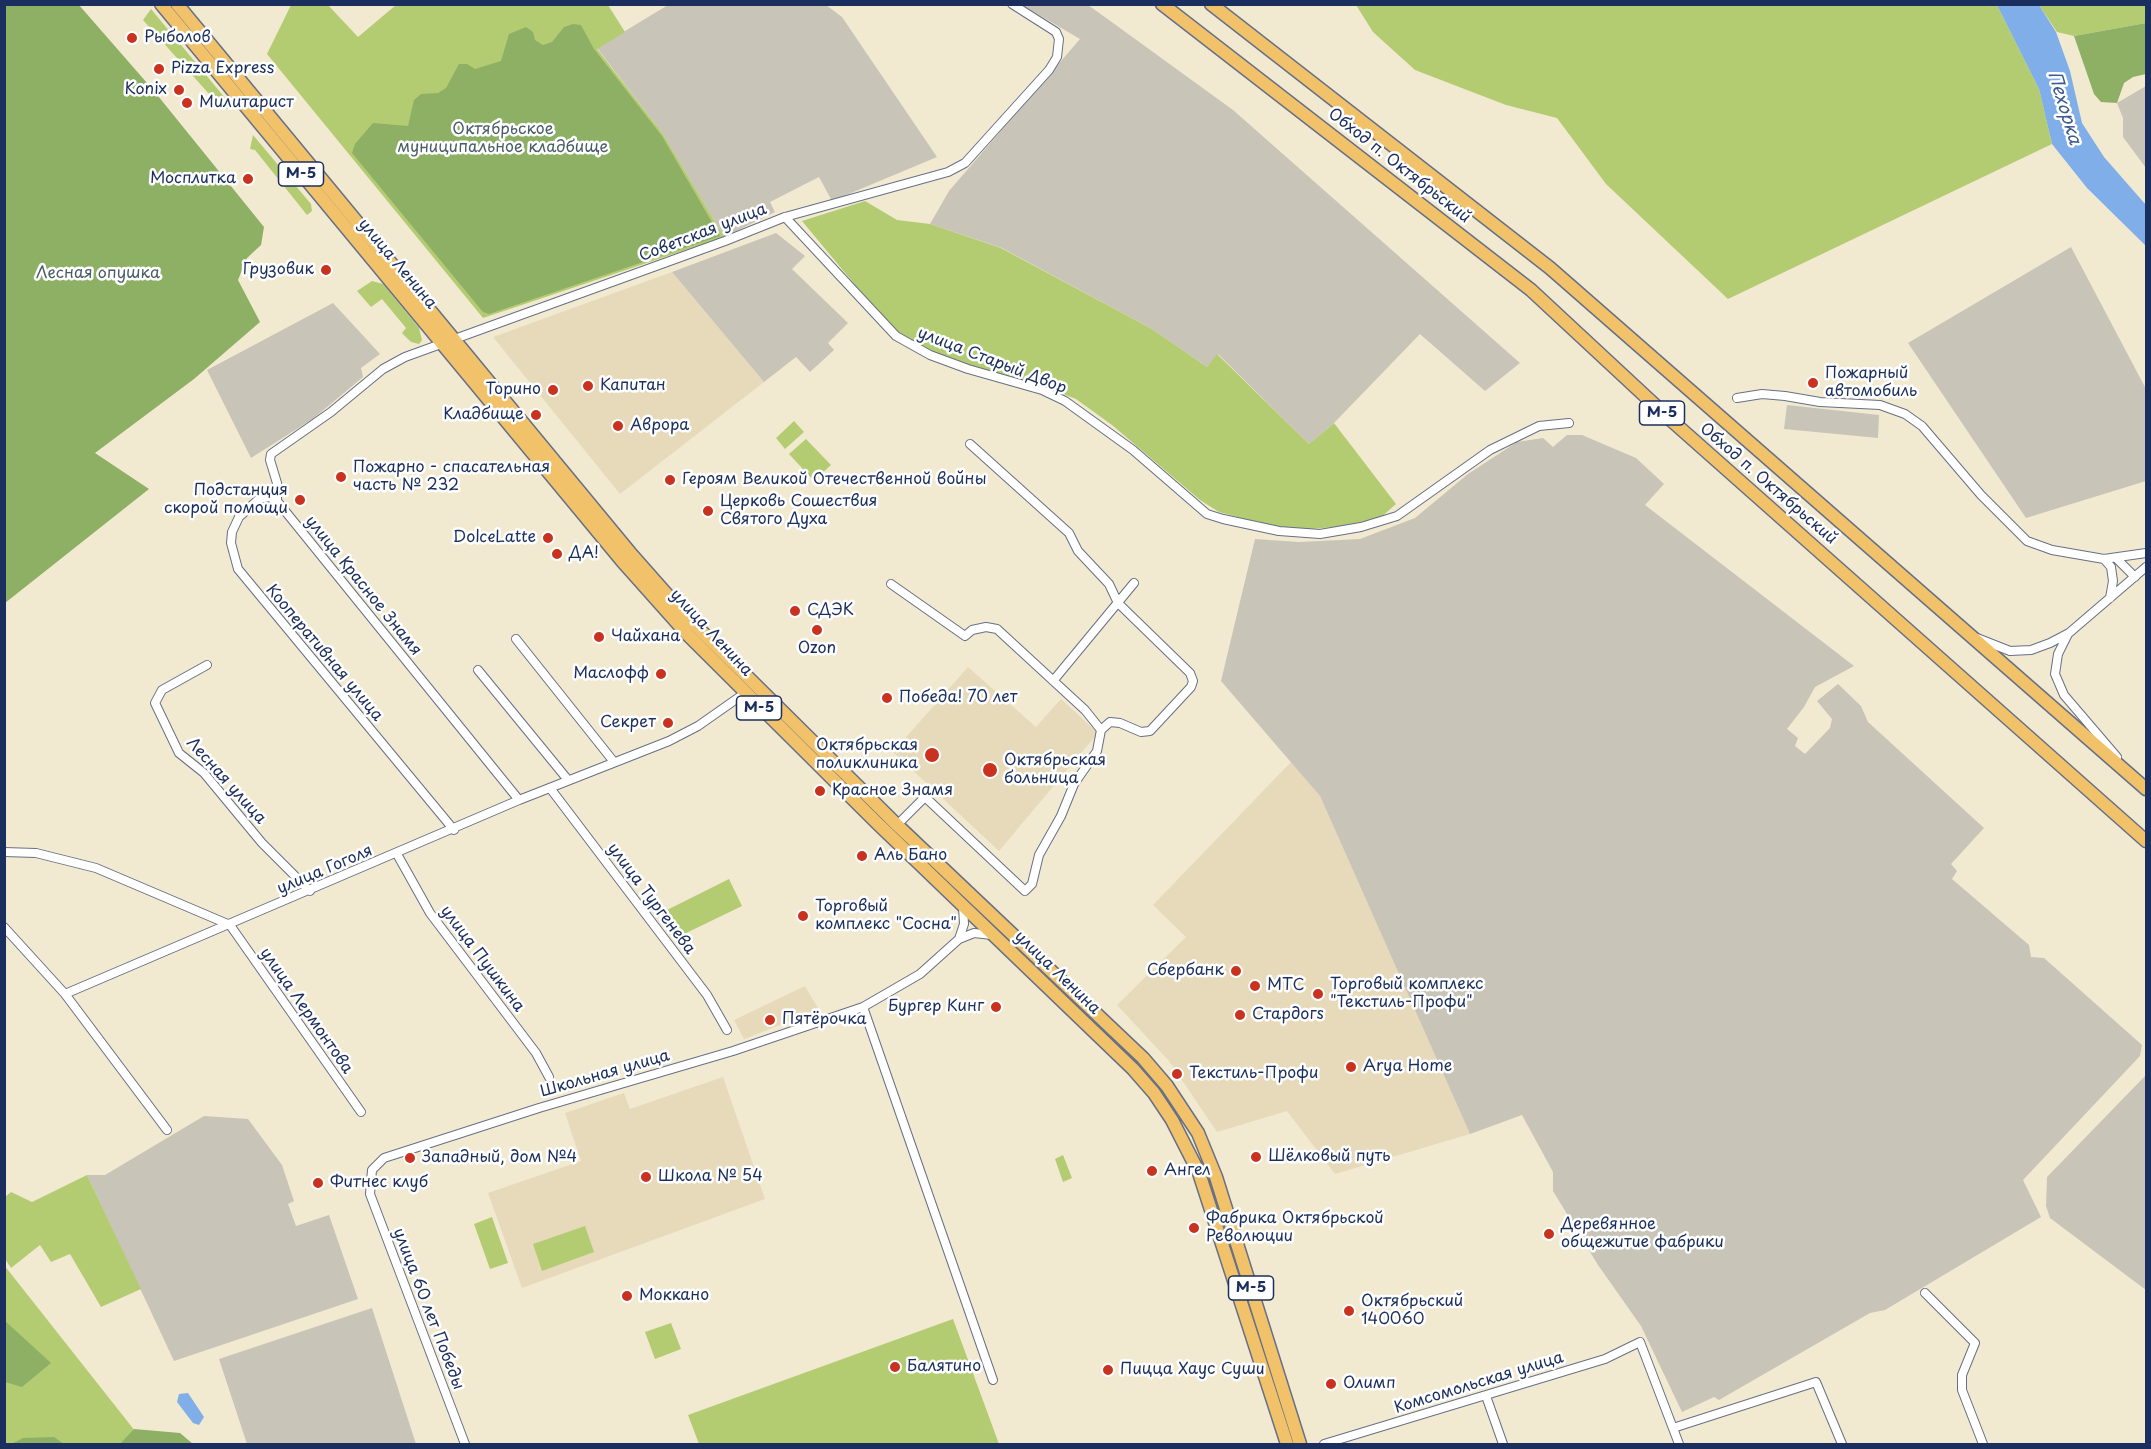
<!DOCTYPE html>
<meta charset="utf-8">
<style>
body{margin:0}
#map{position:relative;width:2151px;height:1449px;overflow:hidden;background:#f2e9d1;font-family:"Playpen Sans",sans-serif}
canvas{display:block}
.frame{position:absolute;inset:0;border:6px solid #1b2f5e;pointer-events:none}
</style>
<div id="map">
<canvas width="2151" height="1449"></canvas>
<div class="frame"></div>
</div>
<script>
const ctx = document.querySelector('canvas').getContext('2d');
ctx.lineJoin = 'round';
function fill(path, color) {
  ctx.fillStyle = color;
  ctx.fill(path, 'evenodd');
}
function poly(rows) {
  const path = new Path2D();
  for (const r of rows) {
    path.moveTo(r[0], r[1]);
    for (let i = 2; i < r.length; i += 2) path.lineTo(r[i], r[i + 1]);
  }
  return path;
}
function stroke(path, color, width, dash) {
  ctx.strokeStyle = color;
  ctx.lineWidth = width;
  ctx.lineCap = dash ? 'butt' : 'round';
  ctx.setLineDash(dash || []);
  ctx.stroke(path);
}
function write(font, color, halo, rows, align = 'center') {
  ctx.font = font + ' "Playpen Sans",sans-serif';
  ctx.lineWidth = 5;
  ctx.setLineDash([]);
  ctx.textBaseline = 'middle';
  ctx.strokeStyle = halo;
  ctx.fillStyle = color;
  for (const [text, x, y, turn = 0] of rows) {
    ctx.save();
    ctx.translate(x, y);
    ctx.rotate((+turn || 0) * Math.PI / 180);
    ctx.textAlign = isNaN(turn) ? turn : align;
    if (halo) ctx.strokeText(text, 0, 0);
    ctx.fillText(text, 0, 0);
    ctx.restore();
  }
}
fill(poly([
 [672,272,764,382,620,494,493,337],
 [968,667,1036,727,1061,699,1098,733,999,851,893,752],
 [1291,762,1320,796,1470,1134,1335,1174,1287,1111,1217,1132,1169,1061,1117,1005,1186,937,1153,905],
 [805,986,819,1010,744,1039,734,1020],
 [723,1077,765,1199,522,1288,488,1193,581,1161,565,1113,624,1093,630,1109]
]), '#e7daba');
fill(poly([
 [668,5,826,5,842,17,937,157,832,201,819,177,770,202,775,212,724,237,663,134,597,48],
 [1022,5,1088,5,1102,15,1233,110,1520,363,1485,391,1420,334,1334,423,1309,444,1218,354,1207,367,1152,329,1002,248,930,224,949,191,1080,39],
 [2146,86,2146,168,2123,137,2123,118,2117,103],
 [776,233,805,256,792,269,848,323,828,343,834,350,810,372,796,357,764,382,672,272],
 [2071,247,2146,389,2146,481,2026,518,1908,343],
 [333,303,380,354,361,368,363,377,314,418,251,458,207,370],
 [1787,405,1879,415,1878,438,1784,429],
 [1567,435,1582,435,1636,458,1664,484,1645,505,1854,666,1815,687,1804,707,1787,729,1798,738,1795,746,1805,754,1830,728,1832,719,1817,701,1838,684,1861,706,1868,722,1984,828,1951,864,1957,871,1952,879,2029,945,2031,957,2044,958,2142,1045,2140,1056,2023,1180,2041,1217,1885,1310,1870,1313,1719,1400,1714,1397,1682,1412,1641,1326,1598,1265,1553,1191,1553,1172,1522,1115,1470,1134,1320,796,1221,681,1255,539,1299,542,1360,539,1415,518,1468,474,1517,442,1543,438,1553,447],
 [2146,1075,2146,1290,2050,1218,2046,1206,2047,1177],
 [204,1116,248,1119,282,1165,294,1201,288,1204,296,1226,329,1215,358,1299,174,1361,87,1175,105,1175],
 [372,1308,416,1444,247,1444,219,1359]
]), '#c8c4b8');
fill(poly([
 [291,5,328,5,358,37,396,5,608,5,625,32,597,49,663,134,724,237,483,318,267,54],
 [1356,5,1997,5,2039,89,2052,144,1728,299,1606,184,1557,118,1506,105,1415,70,1373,32],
 [2039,5,2146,5,2146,23,2074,36,2057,32],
 [151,9,231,105,227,109,218,104,143,20],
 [253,135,311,204,312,211,307,215,255,150,250,149],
 [865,201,897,220,930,224,1001,248,1152,329,1207,367,1217,354,1309,444,1334,423,1396,504,1379,519,1347,526,1298,530,1279,528,1219,512,1200,500,1112,425,1076,399,1043,386,963,366,918,351,895,333,802,221],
 [372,281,383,284,419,328,422,340,419,344,411,342,402,333,406,328,382,299,371,307,357,291],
 [794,421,804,432,785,449,776,438],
 [806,439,831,465,814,481,789,454],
 [729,879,742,906,680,936,667,910],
 [1063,1155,1072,1178,1063,1182,1055,1159],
 [87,1175,141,1289,101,1307,70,1254,51,1262,40,1245,11,1268,5,1259,5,1197,11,1192,32,1202],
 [492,1217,508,1263,490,1269,474,1224],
 [585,1226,594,1252,542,1271,533,1244],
 [4,1265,139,1436,140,1444,5,1444],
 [953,1319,999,1444,699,1444,688,1415],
 [671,1323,681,1349,655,1359,645,1332]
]), '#b3cc72');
fill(poly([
 [5,4,79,5,154,91,264,227,261,245,247,258,238,280,260,322,194,379,95,453,149,489,5,603],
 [2146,23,2146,74,2133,77,2124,83,2117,103,2101,102,2094,94,2074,36],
 [573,24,581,25,594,49,662,136,720,236,489,314,483,312,352,153,355,144,373,123,408,126,414,100,421,94,438,93,446,88,459,64,467,64,475,69,501,61,509,34,526,27,533,32,535,40,543,45,552,42,564,27],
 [4,1320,51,1363,22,1387,5,1382],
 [134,1429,180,1433,193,1444,120,1444],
 [54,1437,64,1444,11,1444,23,1438]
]), '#8eb064');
fill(poly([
 [1997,5,2039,5,2056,32,2070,71,2082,123,2104,157,2146,205,2146,246,2087,188,2052,144,2039,89],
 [188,1393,204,1417,199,1425,193,1423,177,1402,179,1394]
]), '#7faee9');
const minor = poly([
 [785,217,896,336,930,355,968,369,1042,390,1065,401,1133,450,1207,514,1223,519,1279,531,1320,534,1361,527,1397,516,1490,450,1539,426,1569,423],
 [1737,398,1762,394,1785,396,1820,402,1880,405,1905,414,1922,426,1981,495,2027,541,2052,550,2104,559,2146,553],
 [970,444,1069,533,1078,551,1109,584,1118,603,1190,673,1193,681,1191,687,1150,731,1141,732,1120,723,1110,722,1101,730],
 [277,501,269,497,259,499,239,517,232,532,231,543,238,569,454,830],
 [2104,559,2111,567,2113,581,2110,598],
 [2117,559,2135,577],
 [891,584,965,636,972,630,986,627,997,629,1085,710,1101,730,1097,751,1074,784,1061,816,1039,855,1032,884,1025,891,925,797,897,825],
 [2068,634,2058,654,2055,674,2064,695,2117,757],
 [1977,638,2010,651,2031,650,2050,643,2069,633,2146,567],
 [516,639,614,762],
 [207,665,162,690,155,703,179,753,204,773,262,843,310,891],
 [478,670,568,780],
 [1053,681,1134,583],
 [550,788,707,995,727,1030],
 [519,800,277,501,277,483,270,460,271,454,331,412,383,369,405,357,725,241,785,217,948,172,965,163,1049,70,1057,57,1059,39,1056,32,1012,4],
 [4,852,36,853,96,868,230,925],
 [397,854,430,913,536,1053,549,1077],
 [230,925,361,1112],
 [4,927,65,994,167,1130],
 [959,939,964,924,963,906],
 [65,994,519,800,669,741,698,726,745,693],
 [863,1007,993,1380],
 [1925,1293,1975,1343,1962,1375,1962,1390,1983,1444],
 [1486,1396,1503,1444],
 [1673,1428,1816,1382,1842,1444],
 [465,1444,370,1194,372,1170,384,1158,539,1108,733,1051,863,1007,920,974,959,939,974,933,992,935],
 [1324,1444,1605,1359,1640,1342,1679,1444]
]);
const primary = poly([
 [161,4,622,561,688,635,876,822,1133,1069,1154,1093,1172,1120,1199,1173,1287,1444],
 [177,4,632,555,685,615,897,825,1143,1058,1167,1086,1198,1133,1216,1177,1300,1444]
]);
const trunk = poly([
 [1162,4,1531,290,1672,421,2146,841],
 [1211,4,1550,268,2146,789]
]);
stroke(minor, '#667086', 10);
stroke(primary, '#667086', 15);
stroke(trunk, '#667086', 15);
stroke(minor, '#fff', 8);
stroke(primary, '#f2c26a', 12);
stroke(trunk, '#f2c26a', 12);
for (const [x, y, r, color] of [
 [132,38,6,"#c8321e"],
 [159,69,6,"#c8321e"],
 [179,90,6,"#c8321e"],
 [187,103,6,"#c8321e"],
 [248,179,6,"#c8321e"],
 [326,270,6,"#c8321e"],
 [1813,383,6,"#c8321e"],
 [588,386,6,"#c8321e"],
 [553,390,6,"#c8321e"],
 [536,415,6,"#c8321e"],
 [618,426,6,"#c8321e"],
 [341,477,6,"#c8321e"],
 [670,480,6,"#c8321e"],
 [300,500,6,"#c8321e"],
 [708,511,6,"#c8321e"],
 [548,538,6,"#c8321e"],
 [557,554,6,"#c8321e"],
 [795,611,6,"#c8321e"],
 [817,630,6,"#c8321e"],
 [599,637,6,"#c8321e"],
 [661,674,6,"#c8321e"],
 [887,698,6,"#c8321e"],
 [668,723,6,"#c8321e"],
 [932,755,8,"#c8321e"],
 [990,770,8,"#c8321e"],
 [820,791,6,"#c8321e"],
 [862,856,6,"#c8321e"],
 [803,916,6,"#c8321e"],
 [1236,971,6,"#c8321e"],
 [1255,986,6,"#c8321e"],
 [1318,994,6,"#c8321e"],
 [996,1007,6,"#c8321e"],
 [1240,1015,6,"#c8321e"],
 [770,1020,6,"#c8321e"],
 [1351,1067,6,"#c8321e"],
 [1177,1074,6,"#c8321e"],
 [1256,1157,6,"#c8321e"],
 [410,1158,6,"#c8321e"],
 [1152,1171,6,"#c8321e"],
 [646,1177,6,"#c8321e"],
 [318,1183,6,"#c8321e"],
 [1194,1228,6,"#c8321e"],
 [1549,1234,6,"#c8321e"],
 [627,1296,6,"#c8321e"],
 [1349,1311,6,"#c8321e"],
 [895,1367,6,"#c8321e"],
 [1108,1370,6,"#c8321e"],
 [1331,1384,6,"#c8321e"]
]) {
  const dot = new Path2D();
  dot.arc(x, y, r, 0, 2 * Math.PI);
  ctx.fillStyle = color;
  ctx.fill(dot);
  stroke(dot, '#fff', 2);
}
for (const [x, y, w] of [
 [301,174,45],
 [1662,413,45],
 [759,708,45],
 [1251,1288,45]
]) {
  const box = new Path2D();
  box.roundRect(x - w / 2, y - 12, w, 24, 4.5);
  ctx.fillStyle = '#fff';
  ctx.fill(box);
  stroke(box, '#1b2f5e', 1.5);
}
write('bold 15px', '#1b2f5e', null, [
 ["М-5",301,174],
 ["М-5",1662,413],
 ["М-5",759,708],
 ["М-5",1251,1288]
]);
write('16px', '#1b2f5e', '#fff', [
 ["Рыболов",144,38],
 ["Pizza Express",171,69],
 ["Konix",167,90,"right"],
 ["Милитарист",199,103],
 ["Мосплитка",236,179,"right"],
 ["Грузовик",314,270,"right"],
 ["Пожарный",1825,374],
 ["автомобиль",1825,392],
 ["Капитан",600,386],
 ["Торино",541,390,"right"],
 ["Кладбище",524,415,"right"],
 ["Аврора",630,426],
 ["Пожарно - спасательная",353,468],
 ["часть № 232",353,486],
 ["Героям Великой Отечественной войны",682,480],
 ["Подстанция",288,491,"right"],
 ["скорой помощи",288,509,"right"],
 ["Церковь Сошествия",720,502],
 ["Святого Духа",720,520],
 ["DolceLatte",536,538,"right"],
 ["ДА!",569,554],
 ["СДЭК",807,611],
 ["Чайхана",611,637],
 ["Ozon",817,649,"center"],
 ["Маслофф",649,674,"right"],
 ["Победа! 70 лет",899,698],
 ["Секрет",656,723,"right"],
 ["Октябрьская",918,746,"right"],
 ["поликлиника",918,764,"right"],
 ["Октябрьская",1004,761],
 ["больница",1004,779],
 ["Красное Знамя",832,791],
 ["Аль Бано",874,856],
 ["Торговый",815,907],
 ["комплекс \"Сосна\"",815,925],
 ["Сбербанк",1224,971,"right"],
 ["Торговый комплекс",1330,985],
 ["\"Текстиль-Профи\"",1330,1003],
 ["МТС",1267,986],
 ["Бургер Кинг",984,1007,"right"],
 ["Стардогs",1252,1015],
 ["Пятёрочка",782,1020],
 ["Arya Home",1363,1067],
 ["Текстиль-Профи",1189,1074],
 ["Шёлковый путь",1268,1157],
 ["Западный, дом №4",422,1158],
 ["Ангел",1164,1171],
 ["Школа № 54",658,1177],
 ["Фитнес клуб",330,1183],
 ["Фабрика Октябрьской",1206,1219],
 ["Революции",1206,1237],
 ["Деревянное",1561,1225],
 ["общежитие фабрики",1561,1243],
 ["Моккано",639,1296],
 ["Октябрьский",1361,1302],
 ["140060",1361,1320],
 ["Балятино",907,1367],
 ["Пицца Хаус Суши",1120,1370],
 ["Олимп",1343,1384]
], 'left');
write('16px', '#495e64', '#fff', [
 ["Октябрьское",503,130],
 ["муниципальное кладбище",503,148],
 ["Лесная опушка",98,274]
]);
write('16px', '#1b2f5e', '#fff', [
 ["Обход п. Октябрьский",1399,166,38],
 ["Советская улица",703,233,-21],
 ["улица Ленина",397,264,50],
 ["улица Старый Двор",992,361,21],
 ["Обход п. Октябрьский",1768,484,41],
 ["улица Красное Знамя",363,586,51],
 ["улица Ленина",711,633,47],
 ["Кооперативная улица",324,653,50],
 ["Лесная улица",226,781,48],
 ["улица Гоголя",325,870,-23],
 ["улица Тургенева",651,899,53],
 ["улица Пушкина",482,959,53],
 ["улица Ленина",1057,973,44],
 ["улица Лермонтова",306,1011,55],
 ["Школьная улица",605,1074,-16],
 ["улица 60 лет Победы",428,1309,69],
 ["Комсомольская улица",1479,1383,-17]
]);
write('italic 18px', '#3e5b8f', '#fff', [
 ["Пехорка",2064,108,73]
]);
</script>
